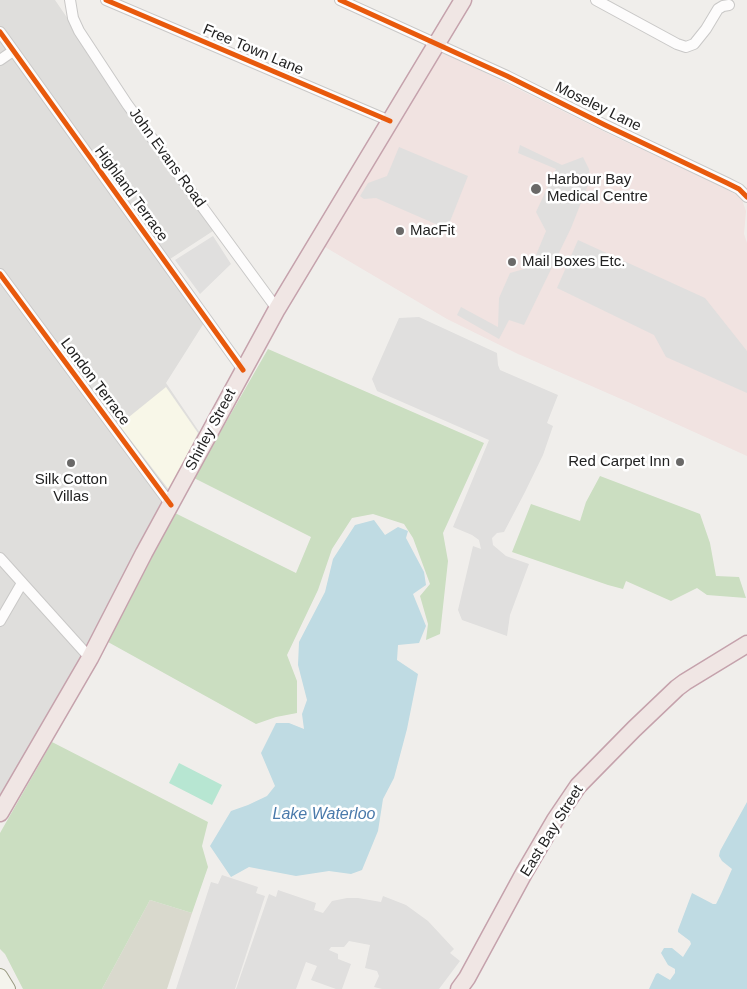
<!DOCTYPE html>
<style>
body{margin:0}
canvas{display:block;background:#f0eeeb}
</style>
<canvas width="747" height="989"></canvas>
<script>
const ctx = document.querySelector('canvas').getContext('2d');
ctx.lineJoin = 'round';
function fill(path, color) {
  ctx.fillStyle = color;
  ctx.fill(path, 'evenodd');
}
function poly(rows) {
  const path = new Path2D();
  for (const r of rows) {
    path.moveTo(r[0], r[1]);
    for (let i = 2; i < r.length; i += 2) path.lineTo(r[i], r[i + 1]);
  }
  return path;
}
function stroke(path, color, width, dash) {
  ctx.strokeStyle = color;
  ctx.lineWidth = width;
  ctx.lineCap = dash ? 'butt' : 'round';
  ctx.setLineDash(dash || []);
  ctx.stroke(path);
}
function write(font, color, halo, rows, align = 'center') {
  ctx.font = font + ' Arial,sans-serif';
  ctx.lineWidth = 5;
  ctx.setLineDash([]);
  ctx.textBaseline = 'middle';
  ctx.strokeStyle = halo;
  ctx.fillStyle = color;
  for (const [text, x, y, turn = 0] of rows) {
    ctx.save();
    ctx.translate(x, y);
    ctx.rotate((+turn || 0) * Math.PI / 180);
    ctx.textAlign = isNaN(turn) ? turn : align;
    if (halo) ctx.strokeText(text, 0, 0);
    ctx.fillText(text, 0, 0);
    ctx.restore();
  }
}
fill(poly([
 [0,0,55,0,213,231,170,259,209,315,166,383,200,433,91,645,0,803]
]), '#dfdedc');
fill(poly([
 [439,50,615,137,709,180,741,197,746,211,744,234,747,243,747,456,628,402,518,354,447,319,325,247]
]), '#f1e3e1');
fill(poly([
 [166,387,198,433,169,490,119,425]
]), '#f8f7e8');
fill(poly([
 [150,900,192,913,167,989,102,989]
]), '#d9d9cd');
fill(poly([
 [268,349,484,443,443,533,448,561,440,634,426,640,428,624,420,596,430,584,413,538,404,524,373,514,352,518,332,549,318,590,287,655,297,681,297,713,276,717,256,724,108,642,175,513,296,573,311,537,194,478],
 [600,476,700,514,710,543,716,576,739,577,746,598,707,595,697,588,671,601,626,581,623,589,608,585,512,552,531,504,580,521,586,502],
 [52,742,208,822,202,846,208,867,192,913,150,900,102,989,23,989,5,954,0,949,0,833]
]), '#cbdec1');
fill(poly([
 [179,763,222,785,212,805,169,783]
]), '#b7e6d2');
fill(poly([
 [520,145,562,165,583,157,589,169,590,180,571,228,524,325,509,320,499,339,457,315,461,307,498,327,499,298,510,273,531,267,546,231,536,212,556,169,518,153],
 [399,147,468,176,447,229,376,198,364,199,360,196,368,183,387,176],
 [213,236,231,264,200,294,175,260],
 [578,240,705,298,747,351,747,393,666,357,654,335,557,288],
 [419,317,497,353,498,365,500,370,558,395,547,423,553,426,543,455,525,492,504,532,497,533,492,538,493,545,506,556,529,564,510,615,507,636,462,620,458,610,473,546,481,549,479,540,472,535,453,527,489,440,377,391,372,379,399,318],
 [222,875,258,887,256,893,265,896,235,989,176,989,211,882,218,884],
 [278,890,316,903,314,910,323,913,332,901,347,898,358,898,381,902,383,896,406,905,428,921,454,949,450,953,460,961,439,989,382,989,374,987,379,976,377,971,365,968,370,945,349,941,344,947,331,947,329,950,338,954,338,959,351,964,342,989,336,989,311,980,317,966,306,962,296,989,236,989,269,894,276,897]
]), '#e0dfde');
fill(poly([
 [374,520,385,535,398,527,408,531,406,538,424,572,426,585,413,594,426,626,419,643,398,645,397,660,418,674,407,729,394,778,383,799,378,831,362,870,351,874,329,871,296,876,249,867,231,877,210,846,231,811,248,805,267,796,275,786,261,753,276,723,289,723,304,729,302,714,307,700,298,665,299,642,325,592,333,559,355,525],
 [747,802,747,989,649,989,656,974,658,973,670,980,675,973,675,969,668,965,661,953,664,948,672,948,683,957,691,944,690,941,678,932,678,930,692,893,713,904,716,904,721,894,732,869,722,861,719,856,720,851]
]), '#bfdbe3');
const minor = poly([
 [70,0,73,18,79,31,127,104,277,309],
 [106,0,390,121],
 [340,0,507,76,605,125,727,183,739,189,747,197],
 [596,0,677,44,686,47,694,44,706,29,718,9,723,6,729,5],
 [0,32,243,370],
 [0,60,13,51],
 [0,274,171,505],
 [0,558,90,658],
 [0,621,22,583]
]);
const secondary = poly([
 [0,976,8,989]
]);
const trunk = poly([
 [0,813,90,658,144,553,277,309,463,0],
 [459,989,467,978,524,873,555,820,578,786,634,729,677,688,685,682,747,644]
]);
stroke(minor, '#c9c8c7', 12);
stroke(secondary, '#999a82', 16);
stroke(trunk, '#c5a2ac', 19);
stroke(minor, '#fdfcfc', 10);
stroke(secondary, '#f4f4ed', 14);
stroke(trunk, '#f0e6e4', 16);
stroke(poly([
 [106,0,390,121],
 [340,0,507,76,605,125,727,183,739,189,747,197],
 [0,32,243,370],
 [0,274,171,505]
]), '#e8590c', 5);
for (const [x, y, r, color] of [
 [536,189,6,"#6a6968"],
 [400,231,5,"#6a6968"],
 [512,262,5,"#6a6968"],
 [680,462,5,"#6a6968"],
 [71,463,5,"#6a6968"]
]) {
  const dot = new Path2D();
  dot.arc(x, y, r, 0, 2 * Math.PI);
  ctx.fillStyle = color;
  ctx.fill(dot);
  stroke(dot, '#fff', 2);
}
write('15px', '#222', '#fff', [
 ["Free Town Lane",253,50,23],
 ["Moseley Lane",598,107,26],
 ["John Evans Road",167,158,54],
 ["Highland Terrace",131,194,54],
 ["London Terrace",95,382,53],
 ["Shirley Street",211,430,-62],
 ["East Bay Street",552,831,-58]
]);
write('15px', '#222', '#fff', [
 ["Harbour Bay",547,180],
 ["Medical Centre",547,197],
 ["MacFit",410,231],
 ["Mail Boxes Etc.",522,262],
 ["Red Carpet Inn",670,462,"right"],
 ["Silk Cotton",71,480,"center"],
 ["Villas",71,497,"center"]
], 'left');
write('italic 16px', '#4a7aab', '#fff', [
 ["Lake Waterloo",324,815]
]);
</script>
